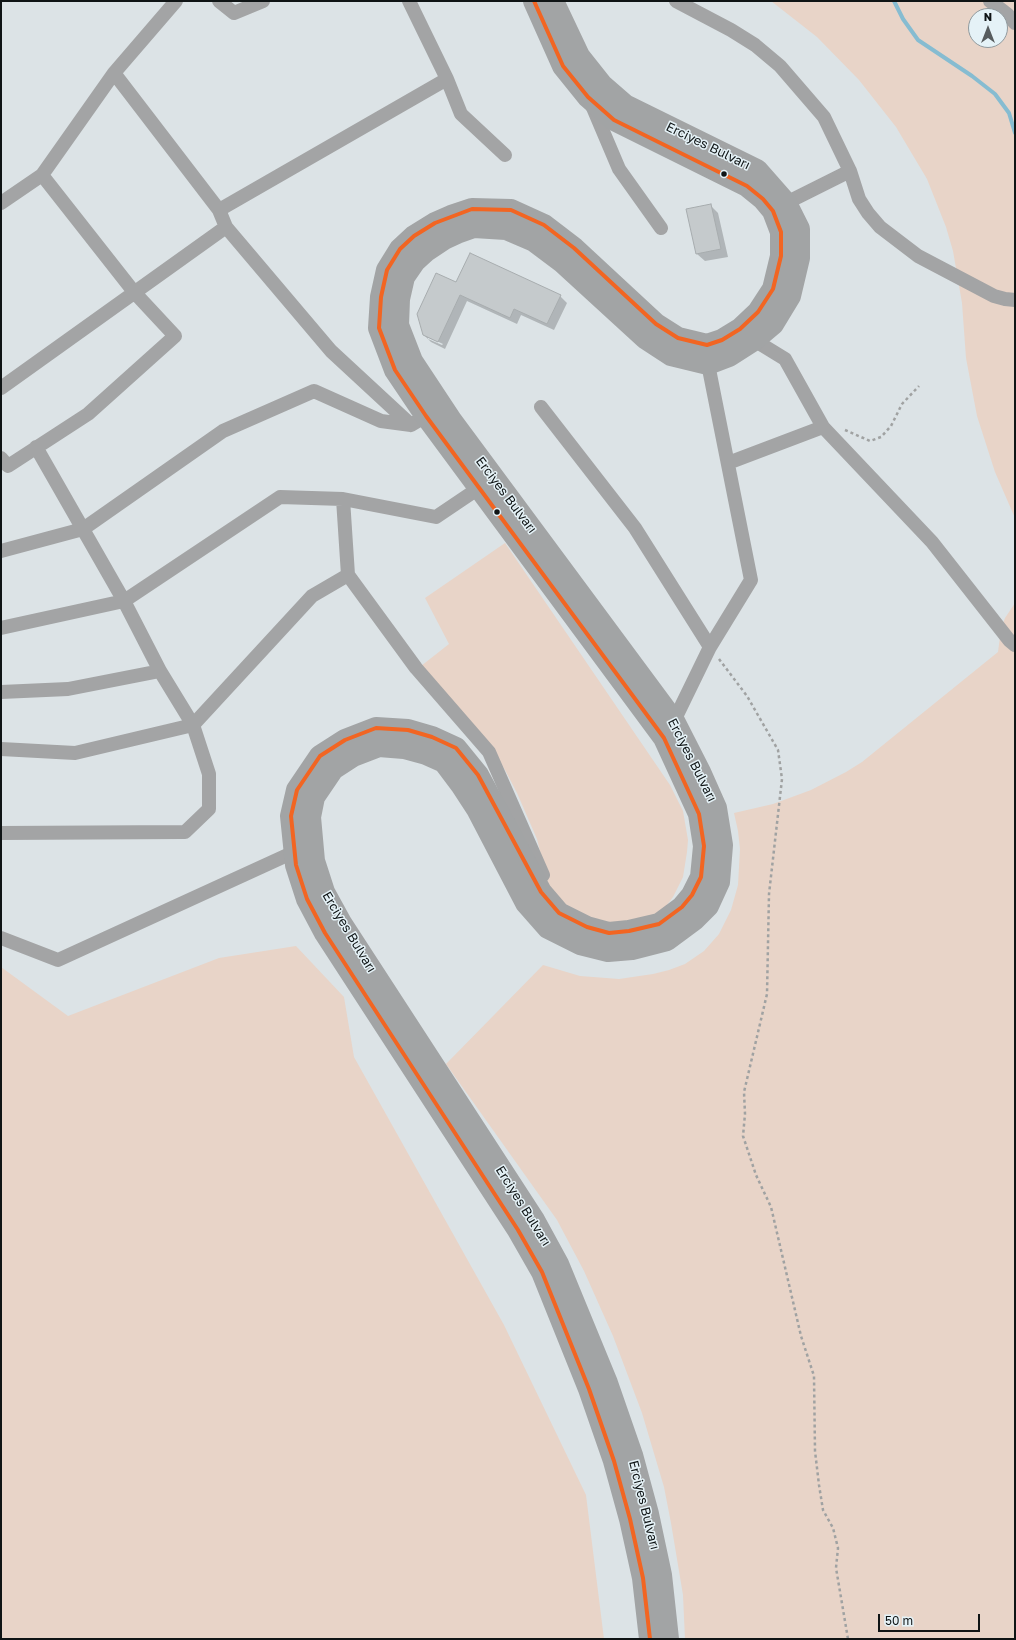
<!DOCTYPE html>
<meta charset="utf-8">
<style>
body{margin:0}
#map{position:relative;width:1016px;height:1640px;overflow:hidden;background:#dce3e6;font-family:"Golos Text",sans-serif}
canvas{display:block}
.frame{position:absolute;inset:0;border:2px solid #0f1415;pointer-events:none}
.north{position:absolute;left:968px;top:8px;width:40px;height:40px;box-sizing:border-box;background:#e5f2f7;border:1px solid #8f999d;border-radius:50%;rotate:0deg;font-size:11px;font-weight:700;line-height:16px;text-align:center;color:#0f1415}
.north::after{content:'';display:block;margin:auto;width:14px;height:18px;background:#575c5e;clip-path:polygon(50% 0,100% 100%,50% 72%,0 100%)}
.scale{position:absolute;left:878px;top:1614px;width:102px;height:18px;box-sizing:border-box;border:2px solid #0f1415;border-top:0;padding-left:5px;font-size:12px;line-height:14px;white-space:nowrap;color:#0f1415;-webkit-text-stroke:3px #e5f2f7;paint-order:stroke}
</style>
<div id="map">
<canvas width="1016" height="1640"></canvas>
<div class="frame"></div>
<div class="north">N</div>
<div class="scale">50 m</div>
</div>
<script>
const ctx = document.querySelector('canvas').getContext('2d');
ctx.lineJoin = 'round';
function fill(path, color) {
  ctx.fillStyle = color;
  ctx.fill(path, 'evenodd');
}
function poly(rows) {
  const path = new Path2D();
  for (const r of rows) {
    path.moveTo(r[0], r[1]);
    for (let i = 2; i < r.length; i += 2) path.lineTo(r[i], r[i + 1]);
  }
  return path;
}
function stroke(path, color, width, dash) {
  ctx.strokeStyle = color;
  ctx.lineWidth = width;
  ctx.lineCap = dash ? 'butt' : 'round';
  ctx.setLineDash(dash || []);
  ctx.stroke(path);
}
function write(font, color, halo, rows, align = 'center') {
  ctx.font = font + ' "Golos Text",sans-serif';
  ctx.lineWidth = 3;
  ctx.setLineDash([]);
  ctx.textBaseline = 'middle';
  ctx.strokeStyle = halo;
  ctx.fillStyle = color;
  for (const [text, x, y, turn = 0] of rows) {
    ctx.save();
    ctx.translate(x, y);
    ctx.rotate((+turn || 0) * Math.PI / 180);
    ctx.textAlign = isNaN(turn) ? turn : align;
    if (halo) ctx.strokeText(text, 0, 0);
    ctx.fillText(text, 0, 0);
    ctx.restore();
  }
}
fill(poly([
 [771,1,1015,1,1015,518,995,472,977,416,966,358,962,303,953,251,946,227,927,179,896,127,859,80,817,37],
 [976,16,1000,16,1000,40,976,40],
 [505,543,670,785,683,811,688,840,687,852,683,877,673,897,667,905,653,917,613,923,576,915,549,888,537,839,517,793,505,770,491,749,421,666,449,644,425,598],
 [1015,603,1015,1639,685,1639,683,1595,671,1523,664,1487,642,1413,613,1336,584,1271,557,1220,446,1064,543,965,580,976,619,979,653,974,669,970,685,964,704,951,719,934,731,910,738,885,740,849,738,831,734,813,773,804,811,790,846,772,862,762,998,652,1001,629,1005,618],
 [296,946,344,997,354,1057,504,1325,586,1495,604,1639,1,1639,1,967,68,1016,219,958]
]), '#e8d4c8');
fill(poly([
 [710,205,718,213,728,257,705,261,697,254],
 [457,283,560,296,567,303,554,330,521,315,517,324,467,301,445,349,431,342,424,335],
 [428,337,443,344,442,345,428,339]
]), '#0003');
stroke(poly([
 [894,1,903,19,918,40,972,76,995,94,1009,113,1015,133]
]), '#86bcd1', 4);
const building = poly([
 [711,204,721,249,696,254,686,209,711,204],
 [470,253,561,295,547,324,514,309,510,318,460,295,438,342,423,335,417,314,436,273,456,282,470,253]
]);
fill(building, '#c5cacc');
stroke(building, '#a7acae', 1);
stroke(poly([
 [845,430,870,441,881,437,891,426,902,404,919,386],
 [719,659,747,696,778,750,782,779,769,894,767,994,744,1092,745,1114,743,1136,756,1175,771,1207,801,1336,814,1376,815,1451,819,1485,823,1510,833,1528,838,1548,836,1568,848,1639]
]), '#a0a2a2', 2.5, [3, 3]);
stroke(poly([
 [219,1,234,13,263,1],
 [409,1,447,79,461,114,505,155],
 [676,1,731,30,755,45,780,66,824,117,850,171,859,199,868,213,880,227,918,256,994,296,1005,299,1015,300],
 [990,1,1007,14,1015,23],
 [114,73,219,210,226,227,331,351,411,425,426,416],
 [591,103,619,169,661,228],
 [1,203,42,175,114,73,176,1],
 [786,203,850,171],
 [219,210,447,79],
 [754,340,785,359,823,427,932,542,1009,640,1015,645],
 [1,388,226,227],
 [541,407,635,528,710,647],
 [1,458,8,466,88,414,175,336,134,292,42,175],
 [728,463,823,427],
 [343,499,348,575],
 [1,551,83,529,223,431,314,391,381,421,411,425],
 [1,628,124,601,280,497,343,499,436,517,479,488],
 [1,692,68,689,160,671],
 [674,721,710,647,751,580,708,364],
 [1,749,75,753,193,725,312,596,348,575,416,668,489,752,543,875],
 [1,833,185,832,209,809,209,774,193,725,160,671,124,601,36,447],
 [1,938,58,960,294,852]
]), '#a3a4a5', 14);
stroke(poly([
 [534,1,563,66,588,97,614,120,747,186,763,199,773,211,781,232,781,256,773,289,758,312,740,329,722,340,707,345,678,338,656,324,574,248,544,225,511,210,472,209,451,216,435,223,414,236,400,249,387,270,381,297,379,328,395,370,426,416,664,738,699,814,704,846,701,877,692,895,682,907,659,924,629,931,609,933,587,927,559,913,541,892,478,775,456,748,432,737,408,730,376,728,345,740,320,756,297,790,291,816,296,865,307,899,325,933,518,1230,542,1272,589,1389,614,1461,630,1519,643,1578,650,1639],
 [553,1,579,56,602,85,625,105,757,170,786,203,799,229,799,258,790,296,773,324,754,340,729,356,708,364,671,355,645,338,562,262,534,241,506,229,474,227,457,233,444,239,426,251,415,261,404,277,399,299,398,325,412,361,451,420,674,721,700,772,716,808,722,845,719,882,708,906,694,920,667,940,632,949,608,951,580,944,548,928,526,903,477,809,462,786,444,762,426,754,404,748,379,746,353,756,333,769,314,797,310,817,314,861,324,892,341,923,534,1220,558,1264,607,1383,632,1455,648,1514,661,1575,668,1639]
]), '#a2a4a5', 22);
stroke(poly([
 [534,1,563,66,588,97,614,120,747,186,763,199,773,211,781,232,781,256,773,289,758,312,740,329,722,340,707,345,678,338,656,324,574,248,544,225,511,210,472,209,435,223,414,236,400,249,387,270,381,297,379,328,395,370,426,416,664,738,699,814,704,846,701,877,692,895,682,907,659,924,629,931,609,933,587,927,559,913,541,892,478,775,456,748,432,737,408,730,376,728,345,740,320,756,297,790,291,816,296,865,307,899,325,933,518,1230,542,1272,589,1389,614,1461,630,1519,643,1578,650,1639]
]), '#f26522', 4);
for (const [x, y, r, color] of [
 [724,174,3.5,"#0f1415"],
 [497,512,3.5,"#0f1415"]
]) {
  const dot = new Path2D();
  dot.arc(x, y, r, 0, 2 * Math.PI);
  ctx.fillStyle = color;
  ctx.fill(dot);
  stroke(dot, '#e5f2f7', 1.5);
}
write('13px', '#0f1415', '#e5f2f7', [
 ["Erciyes Bulvarı",708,146,26],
 ["Erciyes Bulvarı",506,495,53],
 ["Erciyes Bulvarı",692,760,63],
 ["Erciyes Bulvarı",349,932,59],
 ["Erciyes Bulvarı",523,1206,58],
 ["Erciyes Bulvarı",644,1505,76]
]);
</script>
